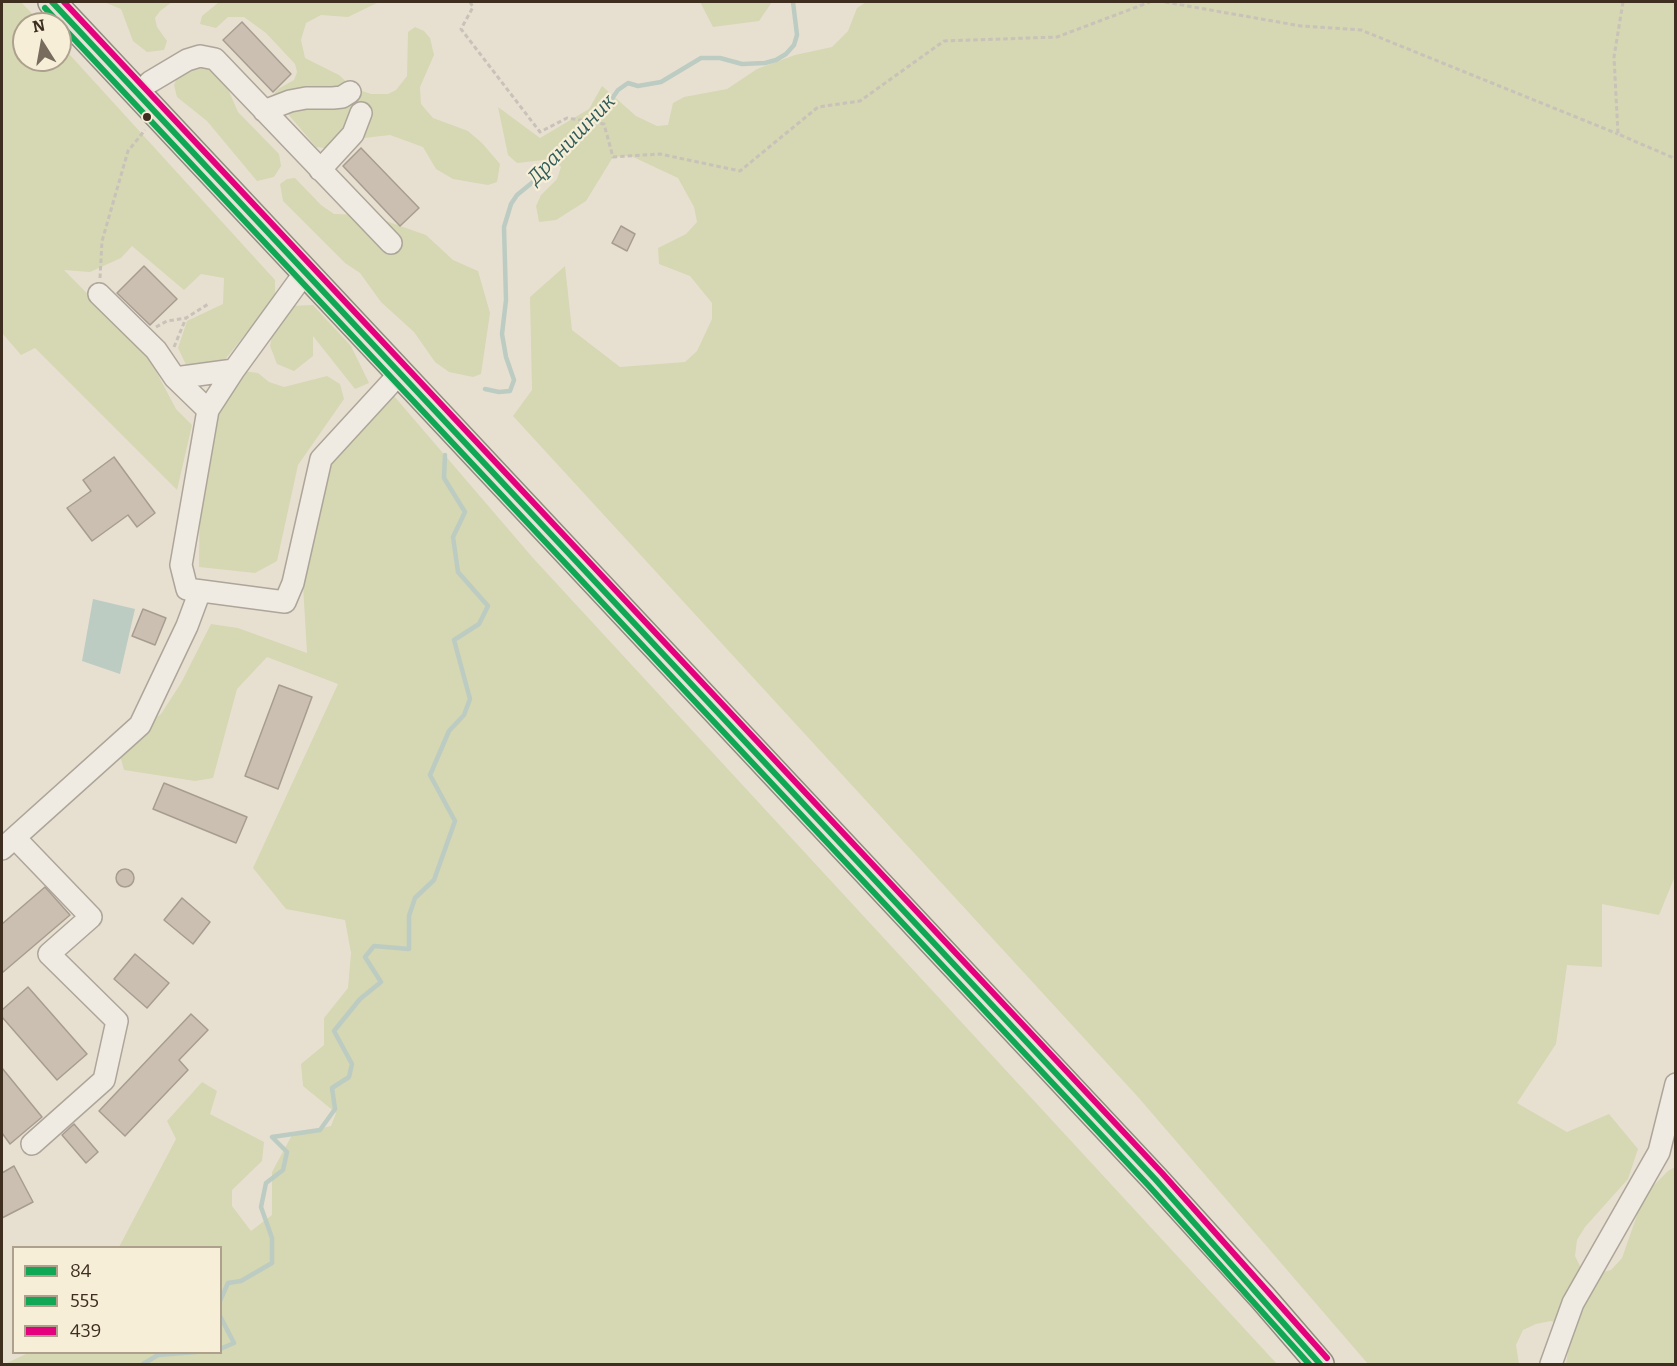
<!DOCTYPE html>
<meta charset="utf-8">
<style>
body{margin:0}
#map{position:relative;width:1677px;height:1366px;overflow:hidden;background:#e7e0d1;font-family:Bitter,serif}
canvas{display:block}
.frame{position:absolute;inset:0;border:3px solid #3d2e20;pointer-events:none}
.legend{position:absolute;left:12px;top:1246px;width:210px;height:108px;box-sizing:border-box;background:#f7eed8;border:2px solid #ada18e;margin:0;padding:8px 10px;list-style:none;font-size:18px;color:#3d2e20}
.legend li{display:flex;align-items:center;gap:12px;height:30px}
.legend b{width:30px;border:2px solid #ada18e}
.north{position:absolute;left:12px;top:12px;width:60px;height:60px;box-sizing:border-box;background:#f7eed8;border:2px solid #ada18e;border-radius:50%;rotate:349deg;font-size:16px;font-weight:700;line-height:24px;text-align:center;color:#3d2e20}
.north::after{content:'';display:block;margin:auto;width:21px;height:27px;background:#786c5e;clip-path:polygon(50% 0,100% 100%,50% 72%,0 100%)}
</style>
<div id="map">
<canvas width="1677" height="1366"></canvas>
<div class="frame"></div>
<ul class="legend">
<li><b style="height:8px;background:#10a855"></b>84</li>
<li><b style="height:8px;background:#10a855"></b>555</li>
<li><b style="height:8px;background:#e5007d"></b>439</li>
</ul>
<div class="north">N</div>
</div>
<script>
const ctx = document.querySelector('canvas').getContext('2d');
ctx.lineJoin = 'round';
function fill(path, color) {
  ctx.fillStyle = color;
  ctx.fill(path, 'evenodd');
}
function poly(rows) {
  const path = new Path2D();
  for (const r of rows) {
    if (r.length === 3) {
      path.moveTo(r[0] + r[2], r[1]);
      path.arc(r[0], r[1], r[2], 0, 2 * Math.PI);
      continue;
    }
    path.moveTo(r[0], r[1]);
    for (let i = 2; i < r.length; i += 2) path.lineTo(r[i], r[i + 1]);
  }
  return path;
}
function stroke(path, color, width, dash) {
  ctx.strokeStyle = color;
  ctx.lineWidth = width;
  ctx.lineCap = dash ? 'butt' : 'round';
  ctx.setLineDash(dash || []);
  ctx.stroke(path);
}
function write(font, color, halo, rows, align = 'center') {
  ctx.font = font + ' Bitter,serif';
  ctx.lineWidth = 4.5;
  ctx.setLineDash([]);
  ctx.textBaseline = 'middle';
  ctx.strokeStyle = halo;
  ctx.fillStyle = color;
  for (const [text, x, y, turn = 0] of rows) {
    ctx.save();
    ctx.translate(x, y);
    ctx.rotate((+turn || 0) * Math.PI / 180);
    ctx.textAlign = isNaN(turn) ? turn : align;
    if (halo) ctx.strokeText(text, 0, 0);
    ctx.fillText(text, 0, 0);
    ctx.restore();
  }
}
fill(poly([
 [2,2,21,2,42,24,24,24,24,60,60,60,60,44,275,280,275,297,215,372,188,369,178,348,187,321,223,304,224,278,201,274,184,290,132,246,121,258,90,272,64,270,147,354,176,409,192,425,177,490,35,348,21,355,2,333],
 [104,2,172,2,160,11,155,18,157,27,167,41,164,50,147,52,133,41,121,9],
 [219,2,379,2,348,17,321,15,306,23,301,40,305,58,339,75,353,88,371,94,388,94,396,90,407,76,408,32,415,27,424,31,430,38,434,55,420,87,421,104,433,118,468,131,482,143,500,164,497,182,488,185,453,179,436,169,423,147,390,135,347,140,333,149,316,147,288,114,273,105,272,96,278,89,294,80,297,72,295,64,266,33,244,17,228,17,216,28,200,24,202,16],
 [700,2,772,2,759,21,713,27],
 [866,2,1675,2,1675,876,1659,915,1602,904,1602,967,1567,965,1556,1044,1517,1103,1567,1132,1609,1114,1638,1149,1628,1179,1585,1227,1577,1240,1575,1256,1582,1270,1595,1274,1611,1270,1622,1258,1644,1195,1668,1171,1675,1167,1675,1364,1566,1364,1570,1339,1564,1326,1551,1321,1536,1324,1523,1330,1516,1345,1519,1364,1368,1364,1138,1097,513,416,532,390,530,297,565,266,572,330,620,367,685,362,697,351,712,319,712,303,690,276,659,264,658,248,686,234,697,222,694,207,678,178,631,156,613,157,586,201,556,220,539,222,536,206,541,195,557,179,561,167,553,159,517,163,508,155,498,107,540,138,589,109,602,86,636,116,657,126,668,125,673,103,684,97,727,89,757,69,795,55,832,47,848,31,857,8],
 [203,67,214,71,224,80,238,112,279,154,281,166,274,177,257,181,207,121,177,97,174,85,179,73],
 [295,178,321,205,334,214,369,215,426,235,453,260,478,271,490,313,481,374,473,377,449,372,435,362,414,332,381,302,360,273,345,263,283,201,280,184,287,179],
 [313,305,351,346,369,383,355,389,313,336,313,356,294,371,277,364,270,346,274,325,289,306],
 [243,371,258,373,269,382,284,387,327,376,340,384,344,399,298,465,277,561,255,573,199,567,200,472,221,394],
 [394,396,533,558,1277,1364,5,1364,28,1353,220,1352,220,1248,119,1247,176,1139,167,1121,202,1082,217,1091,210,1114,264,1142,262,1161,232,1190,232,1206,251,1231,272,1215,272,1172,292,1135,331,1126,336,1113,303,1086,301,1064,324,1045,324,1018,348,988,351,953,345,920,286,909,253,868,338,684,267,657,237,689,213,778,195,781,124,770,120,755,136,733,161,714,181,683,211,624,238,628,307,653,302,568,325,472,358,427]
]), '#d6d7b3');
fill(poly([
 [93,599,135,609,120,674,82,661]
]), '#bcccc2');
stroke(poly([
 [485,389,499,392,510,391,514,380,506,357,502,334,506,300,504,227,511,204,517,195,544,173,611,100,618,90,628,83,638,86,661,82,701,58,720,58,742,64,765,63,776,60,786,54,794,45,797,35,793,2],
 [220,1301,228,1283,241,1281,272,1263,272,1238,261,1207,266,1183,283,1170,287,1152,272,1137,320,1130,335,1109,332,1088,349,1077,352,1064,334,1031,360,999,381,982,365,957,374,946,409,949,409,916,415,898,434,880,455,821,430,775,449,731,464,715,470,699,454,640,479,624,488,606,458,572,453,537,465,512,444,478,445,455],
 [220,1316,234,1343,220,1349],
 [143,1364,158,1355,196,1352]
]), '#bcccc2', 4.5);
const building = poly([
 [242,22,291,74,273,92,223,40,242,22],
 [361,148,419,208,400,226,343,166,361,148],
 [621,226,635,234,627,251,612,243,621,226],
 [144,266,177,299,150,325,117,293,144,266],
 [114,457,155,513,137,527,128,515,92,541,67,508,91,491,83,480,114,457],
 [143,609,166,618,155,645,132,636,143,609],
 [279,685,312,697,278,789,245,776,279,685],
 [164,783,247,817,236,843,153,809,164,783],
 [125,878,9],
 [45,887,70,915,2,973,2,924,45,887],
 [182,898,210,922,193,944,164,920,182,898],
 [135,954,169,983,147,1008,114,979,135,954],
 [28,987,87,1054,57,1080,2,1017,2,1010,28,987],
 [191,1014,208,1030,179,1060,188,1070,125,1136,99,1111,191,1014],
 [2,1068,42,1117,10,1144,2,1133,2,1068],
 [74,1124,98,1152,86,1163,62,1135,74,1124],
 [14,1166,33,1202,2,1218,2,1173,14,1166]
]);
fill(building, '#cbbfb2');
stroke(building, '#a89c90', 1.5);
const minor = poly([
 [150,82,187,60,200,56,215,59,391,243],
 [264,111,290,101,306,98,333,98,342,97,350,92],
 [320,170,353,134,361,113],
 [306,271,234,370,208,410,181,565,187,589,285,602,293,583,321,459,400,373],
 [99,294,156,350,175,378,208,410],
 [175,378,234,370],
 [15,838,91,917,49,954,117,1021,104,1080,32,1144],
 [2,849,140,725,187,626,200,591],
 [1551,1364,1573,1303,1659,1152,1676,1084]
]);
const major = poly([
 [52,2,1155,1179,1263,1298,1320,1364]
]);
stroke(minor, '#ada599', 24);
stroke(major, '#928b80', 30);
stroke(poly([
 [470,2,473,7,461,29,540,132,567,118,604,124,613,157,660,154,740,171,818,107,860,101,944,41,1057,37,1150,2],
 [1165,2,1301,26,1361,30,1618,134],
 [1623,2,1614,57,1618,134,1676,159],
 [100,278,102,241,128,151,145,130],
 [156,327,167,321,186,318,210,303],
 [174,347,186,318]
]), '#c8c2b9', 3, [4.5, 3]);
stroke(minor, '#efebe3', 21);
stroke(major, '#e6e1d4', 27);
stroke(poly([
 [52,2,1155,1179,1320,1364]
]), '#10a855', 6);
stroke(poly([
 [45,8,1148,1185,1309,1364]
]), '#10a855', 6);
stroke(poly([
 [64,2,1162,1173,1327,1358]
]), '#e5007d', 6);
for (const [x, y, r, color] of [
 [147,117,5,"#3d2e20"]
]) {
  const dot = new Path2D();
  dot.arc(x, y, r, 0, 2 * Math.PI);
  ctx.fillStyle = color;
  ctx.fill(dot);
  stroke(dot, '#f7eed8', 2);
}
write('italic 20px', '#2f5d5a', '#f7eed8', [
 ["Дранишник",572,140,-46]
]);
</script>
